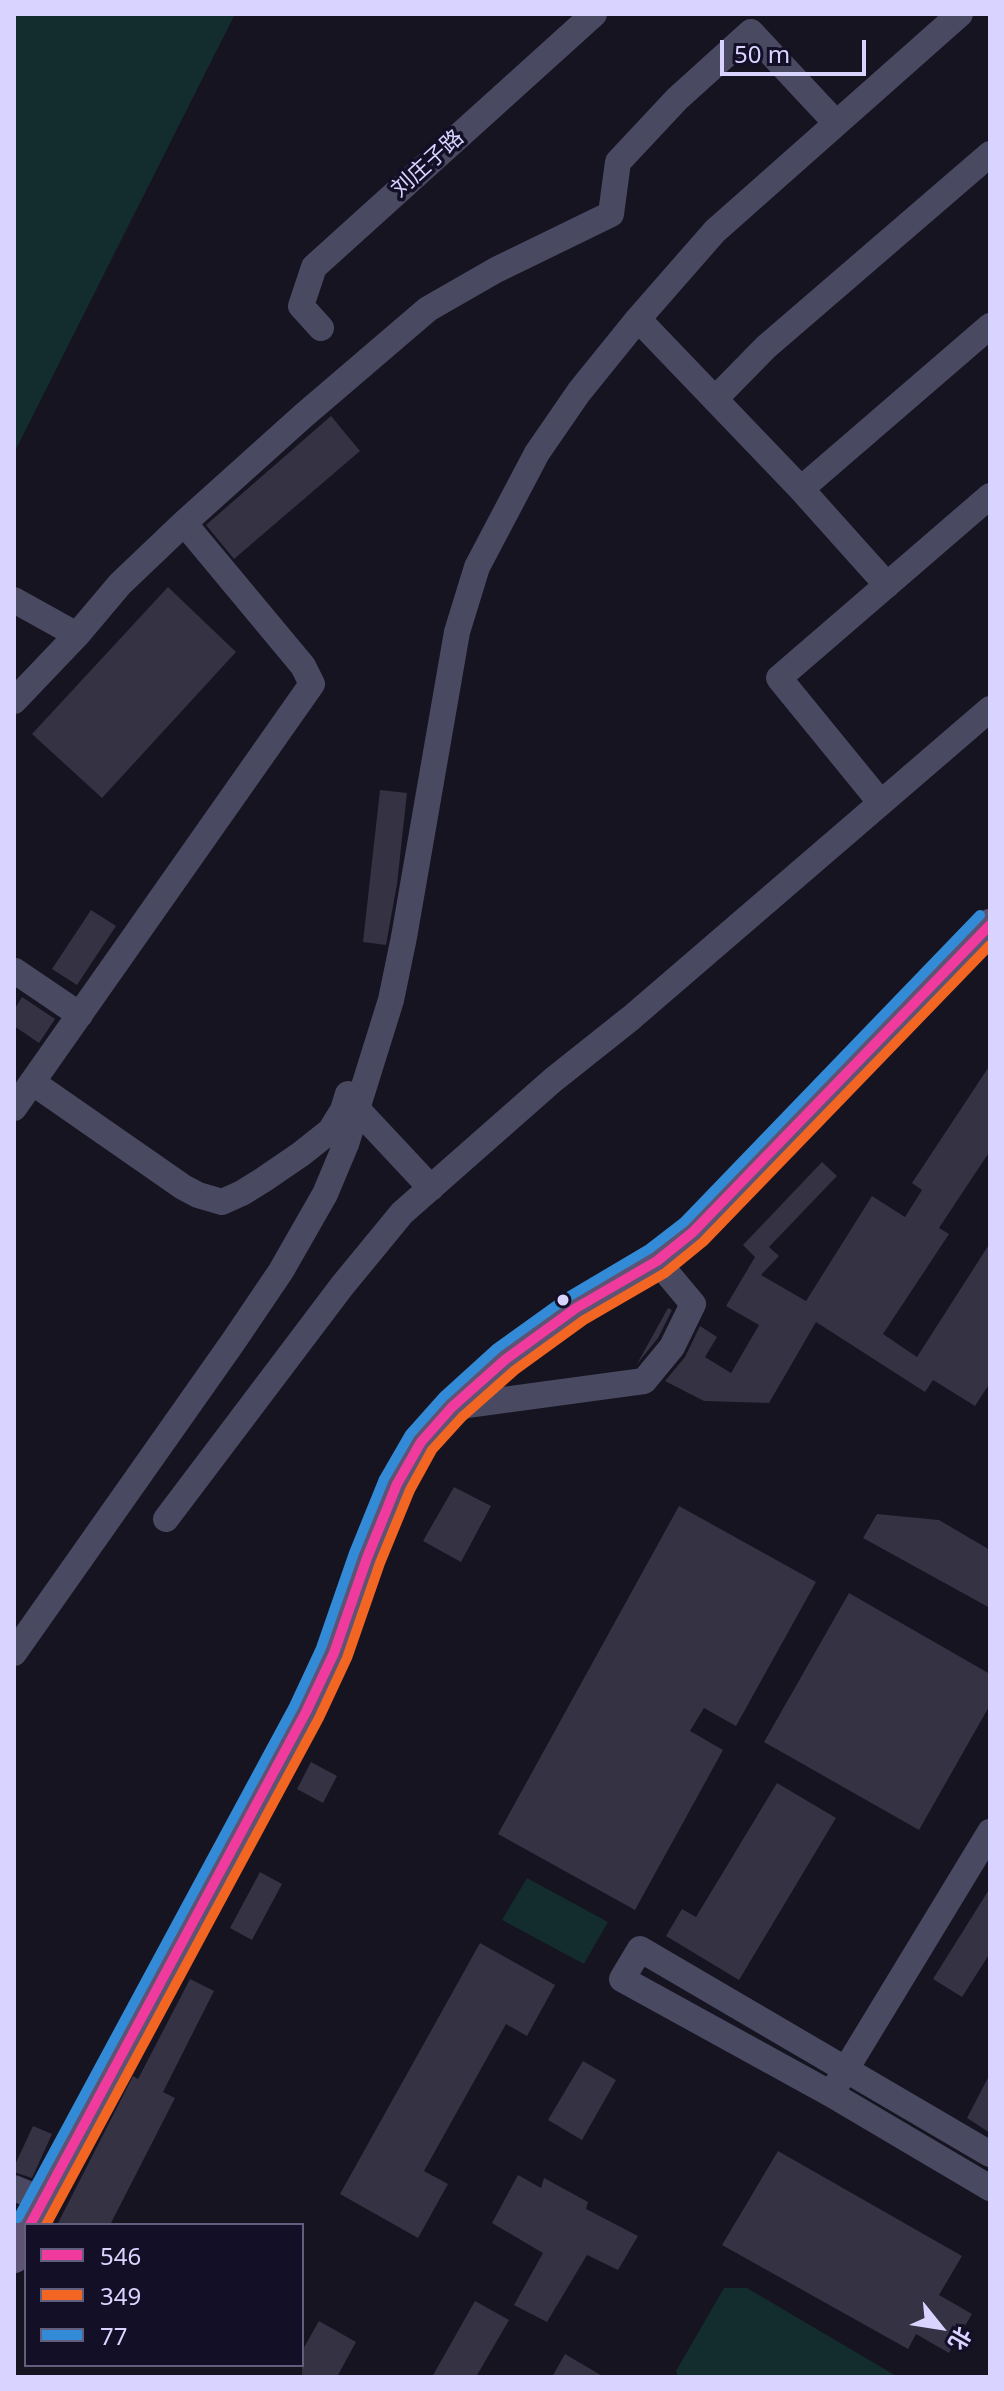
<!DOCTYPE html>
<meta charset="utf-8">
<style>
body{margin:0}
#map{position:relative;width:1004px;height:2391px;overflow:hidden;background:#161421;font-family:"Noto Sans","Noto Sans SC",sans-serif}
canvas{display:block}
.frame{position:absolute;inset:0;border:16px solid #d9d4ff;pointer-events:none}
.legend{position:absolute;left:24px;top:2223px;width:280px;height:144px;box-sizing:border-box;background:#130f26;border:2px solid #625e7d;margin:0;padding:10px 14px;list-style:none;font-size:24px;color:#d9d4ff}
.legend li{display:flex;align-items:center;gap:16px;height:40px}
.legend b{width:40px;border:2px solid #625e7d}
.north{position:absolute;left:900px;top:2287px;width:80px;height:80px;-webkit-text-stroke:6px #130f26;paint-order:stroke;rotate:120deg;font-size:22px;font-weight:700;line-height:32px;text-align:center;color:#d9d4ff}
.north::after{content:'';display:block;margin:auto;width:28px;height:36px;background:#d9d4ff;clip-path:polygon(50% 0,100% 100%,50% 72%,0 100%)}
.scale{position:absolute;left:720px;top:40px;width:146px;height:36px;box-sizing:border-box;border:4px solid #d9d4ff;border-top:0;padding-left:10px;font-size:24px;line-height:28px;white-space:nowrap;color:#d9d4ff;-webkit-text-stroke:6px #130f26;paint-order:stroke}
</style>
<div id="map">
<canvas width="1004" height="2391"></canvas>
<div class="frame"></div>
<ul class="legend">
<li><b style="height:10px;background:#f13a9d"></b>546</li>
<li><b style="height:10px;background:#f26522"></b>349</li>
<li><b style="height:10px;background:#338bd7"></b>77</li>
</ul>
<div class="north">北</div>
<div class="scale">50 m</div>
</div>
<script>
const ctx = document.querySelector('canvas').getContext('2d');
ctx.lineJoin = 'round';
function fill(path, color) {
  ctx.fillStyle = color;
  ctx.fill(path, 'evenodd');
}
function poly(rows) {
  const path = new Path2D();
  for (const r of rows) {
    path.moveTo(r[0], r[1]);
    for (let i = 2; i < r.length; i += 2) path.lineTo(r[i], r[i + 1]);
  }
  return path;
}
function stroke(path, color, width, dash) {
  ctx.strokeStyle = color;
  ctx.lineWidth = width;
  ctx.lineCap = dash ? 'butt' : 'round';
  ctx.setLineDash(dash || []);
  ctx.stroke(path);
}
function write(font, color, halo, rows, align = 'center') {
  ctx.font = font + ' "Noto Sans","Noto Sans SC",sans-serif';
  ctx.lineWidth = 7;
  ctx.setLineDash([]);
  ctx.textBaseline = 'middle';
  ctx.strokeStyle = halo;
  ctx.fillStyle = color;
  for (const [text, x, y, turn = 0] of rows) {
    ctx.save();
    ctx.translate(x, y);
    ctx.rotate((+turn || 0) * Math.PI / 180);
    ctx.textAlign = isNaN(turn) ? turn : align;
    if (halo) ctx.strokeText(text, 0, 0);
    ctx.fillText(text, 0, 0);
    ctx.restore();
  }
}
fill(poly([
 [14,14,235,14,14,453],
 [527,1878,608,1922,584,1964,502,1920],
 [724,2288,747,2288,898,2377,678,2377,676,2371]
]), '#132c2d');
fill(poly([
 [331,416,360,451,234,559,206,525],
 [168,587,236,652,102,798,32,734],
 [380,790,407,793,397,884,386,945,363,942],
 [91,910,116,926,77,985,52,969],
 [22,997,55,1019,39,1043,14,1026,14,1010],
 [990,1065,990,1151,939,1228,949,1234,883,1334,917,1357,990,1243,990,1383,975,1406,933,1380,925,1392,816,1322,769,1403,704,1401,665,1381,685,1357,700,1326,717,1337,705,1357,731,1373,759,1325,726,1306,755,1257,743,1245,822,1162,837,1176,769,1247,779,1256,761,1275,806,1301,872,1196,905,1217,922,1190,912,1183],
 [668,1308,672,1310,658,1338,637,1364],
 [454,1487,491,1506,461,1562,423,1541],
 [679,1506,816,1582,736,1726,704,1708,690,1731,723,1750,635,1910,498,1834],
 [877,1514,939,1520,990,1550,990,1608,863,1538],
 [849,1593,990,1674,990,1705,919,1830,764,1742],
 [311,1762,337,1776,323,1803,297,1789],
 [777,1783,836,1818,739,1980,666,1936,682,1909,696,1917],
 [260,1872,282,1884,252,1940,230,1928],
 [990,1888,990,1953,962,1997,933,1979],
 [480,1943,555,1985,527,2036,506,2024,424,2171,448,2184,418,2238,340,2194],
 [190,1979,214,1991,163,2092,175,2098,110,2225,57,2225,133,2076,138,2079],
 [583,2061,616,2080,582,2140,548,2120],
 [990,2074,990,2133,967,2118],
 [33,2126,52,2134,32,2178,14,2172,14,2167],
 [778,2151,962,2256,939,2295,972,2314,949,2353,916,2334,908,2349,722,2245],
 [518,2175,541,2188,544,2178,588,2202,586,2209,638,2236,618,2270,587,2255,547,2322,514,2305,543,2253,492,2223],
 [475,2301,509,2320,476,2377,432,2377],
 [319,2321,356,2342,337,2377,302,2377,302,2351],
 [565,2354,604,2377,552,2377]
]), '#343243');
stroke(poly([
 [638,319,801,489,887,585],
 [321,328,301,306,314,267,594,14],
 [715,399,766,347,990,154],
 [801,489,990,326],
 [14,600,77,635],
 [14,701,77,635,120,584,184,523,303,416,428,309,496,270,611,214,618,162,677,99,751,32,836,123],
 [881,803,779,678,990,496],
 [14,973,15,971,80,1015],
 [32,1082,183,1187,198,1195,222,1202,242,1193,263,1180,301,1154,330,1131,343,1110,348,1094],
 [14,1108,312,684,303,666,184,523],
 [358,1110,431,1188],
 [452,1407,644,1381,672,1347,693,1304,657,1261],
 [166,1519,342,1286,402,1213,553,1080,631,1018,990,709],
 [14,1653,233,1342,281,1271,325,1194,346,1144,391,1000,404,937,457,632,477,567,537,453,579,392,638,319,715,231,960,14],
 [837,2084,990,1832],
 [990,2154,640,1949,622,1979,831,2094,990,2188],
 [14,2188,43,2200]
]), '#4a4962', 26);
stroke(poly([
 [30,2225,306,1712,334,1653,367,1558,397,1484,421,1442,452,1407,506,1359,540,1333,576,1308,657,1261,693,1232,730,1196,990,925],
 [14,2257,26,2233]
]), '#5e5373', 32);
stroke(poly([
 [30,2225,306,1712,334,1653,367,1558,397,1484,421,1442,452,1407,506,1359,576,1308,657,1261,693,1232,990,925]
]), '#f13a9d', 10);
stroke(poly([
 [46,2225,319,1718,347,1658,380,1563,410,1490,432,1450,462,1417,515,1370,584,1320,665,1273,703,1242,990,945]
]), '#f26522', 10);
stroke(poly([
 [18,2218,294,1706,321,1648,354,1553,384,1479,410,1434,443,1397,497,1348,568,1297,649,1249,684,1222,980,915]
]), '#338bd7', 10);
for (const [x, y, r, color] of [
 [563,1300,7,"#d9d4ff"]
]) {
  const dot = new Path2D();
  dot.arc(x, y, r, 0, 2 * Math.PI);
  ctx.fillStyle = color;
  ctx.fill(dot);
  stroke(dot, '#130f26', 3);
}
write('22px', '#d9d4ff', '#130f26', [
 ["刘庄子路",428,164,-42]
]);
</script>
